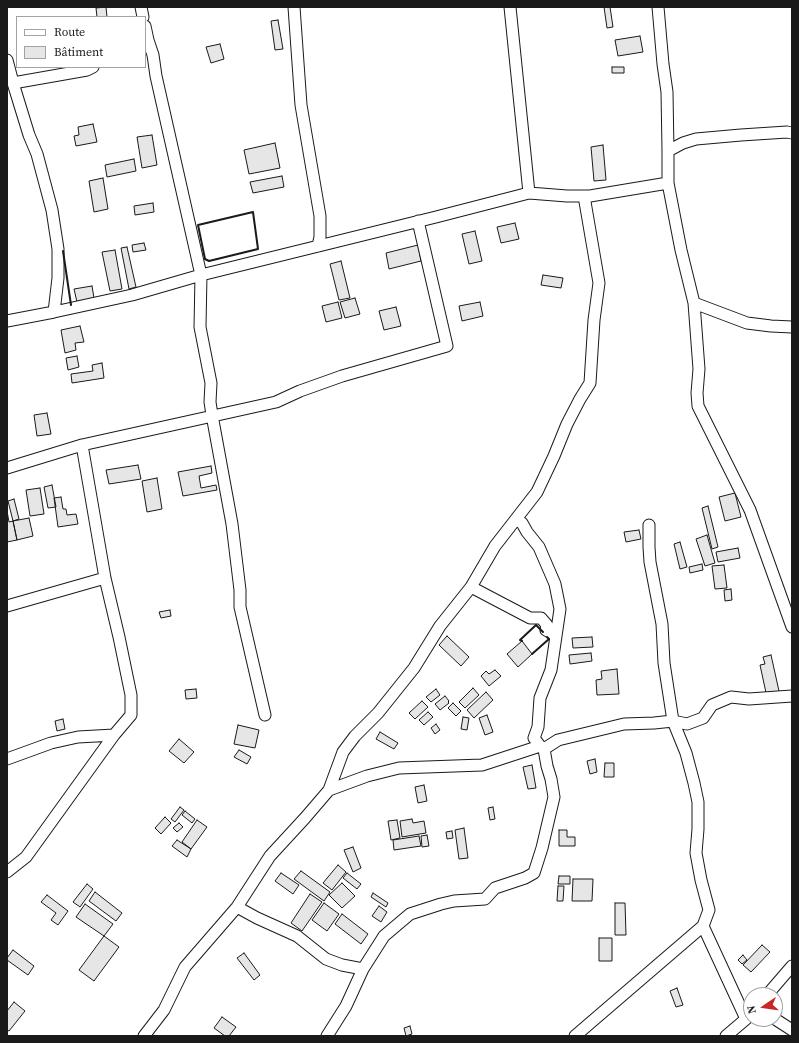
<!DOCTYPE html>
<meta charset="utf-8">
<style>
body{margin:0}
#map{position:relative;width:799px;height:1043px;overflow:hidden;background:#fff;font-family:"Source Serif 4",serif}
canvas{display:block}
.frame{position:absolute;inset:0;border:8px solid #1a1a1a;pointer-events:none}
.legend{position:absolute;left:16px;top:16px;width:130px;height:52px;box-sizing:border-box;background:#fff;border:1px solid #a3a3a3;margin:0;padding:5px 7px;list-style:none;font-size:12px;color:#1a1a1a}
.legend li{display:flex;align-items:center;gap:8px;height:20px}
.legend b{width:20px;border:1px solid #a3a3a3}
.north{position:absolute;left:743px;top:987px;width:40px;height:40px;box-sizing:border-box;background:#fff;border:1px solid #a3a3a3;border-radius:50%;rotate:257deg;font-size:11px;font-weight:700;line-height:16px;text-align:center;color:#1a1a1a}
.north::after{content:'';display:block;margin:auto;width:14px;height:18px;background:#c62828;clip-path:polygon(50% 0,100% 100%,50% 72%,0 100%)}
</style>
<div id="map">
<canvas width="799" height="1043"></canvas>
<div class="frame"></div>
<ul class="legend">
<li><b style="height:5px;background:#fff"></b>Route</li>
<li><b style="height:11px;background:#e6e6e6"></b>Bâtiment</li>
</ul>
<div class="north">N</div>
</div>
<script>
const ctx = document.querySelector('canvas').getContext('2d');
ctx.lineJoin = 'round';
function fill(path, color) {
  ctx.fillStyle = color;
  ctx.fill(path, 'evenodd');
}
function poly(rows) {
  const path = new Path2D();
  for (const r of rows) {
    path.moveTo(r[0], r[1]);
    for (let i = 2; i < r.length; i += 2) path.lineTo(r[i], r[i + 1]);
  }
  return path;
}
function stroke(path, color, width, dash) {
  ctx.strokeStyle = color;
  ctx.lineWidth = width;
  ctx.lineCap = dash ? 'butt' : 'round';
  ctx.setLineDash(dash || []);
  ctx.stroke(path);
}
const building = poly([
 [106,7,107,17,97,17,96,8,106,7],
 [604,7,610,7,613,27,607,28,604,7],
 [278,20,283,49,275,50,271,21,278,20],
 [640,36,643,52,618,56,615,40,640,36],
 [220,44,224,59,211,63,206,47,220,44],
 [612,67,624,67,624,73,612,73,612,67],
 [93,124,97,142,76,146,74,136,79,135,78,127,93,124],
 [152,135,157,165,142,168,137,137,152,135],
 [275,143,280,168,249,174,244,150,275,143],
 [603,145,606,180,594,181,591,147,603,145],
 [134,159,136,171,107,177,105,165,134,159],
 [282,176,284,187,253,193,250,182,282,176],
 [103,178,108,209,94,212,89,181,103,178],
 [153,203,154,212,135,215,134,206,153,203],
 [515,223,519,239,501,243,497,227,515,223],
 [475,231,482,261,469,264,462,234,475,231],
 [144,243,146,250,133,252,132,245,144,243],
 [418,245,421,261,389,269,386,253,418,245],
 [127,247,136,287,129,289,121,248,127,247],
 [115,250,122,289,110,291,102,252,115,250],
 [341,261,350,298,339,300,330,264,341,261],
 [543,275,563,278,561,288,541,285,543,275],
 [92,286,94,298,77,302,74,289,92,286],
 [355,298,360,314,345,318,340,302,355,298],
 [338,302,342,318,326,322,322,306,338,302],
 [480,302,483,316,462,321,459,306,480,302],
 [396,307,401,326,384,330,379,311,396,307],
 [80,326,84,342,75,343,76,350,65,353,61,330,80,326],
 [77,356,79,367,68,370,66,358,77,356],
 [102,363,104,378,72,383,71,374,93,371,92,365,102,363],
 [47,413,51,434,37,436,34,415,47,413],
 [138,465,141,479,109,484,106,470,138,465],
 [211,466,212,473,199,476,201,488,216,485,217,490,183,496,178,472,211,466],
 [157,478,162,509,147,512,142,481,157,478],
 [52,485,56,507,48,508,44,487,52,485],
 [40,488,44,514,30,516,26,490,40,488],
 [735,493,741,517,725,521,719,497,735,493],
 [61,497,63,509,66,509,67,515,76,514,78,524,58,527,54,498,61,497],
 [14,499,19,519,13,521,8,501,14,499],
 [708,506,718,547,712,549,702,508,708,506],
 [7,511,9,522,13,521,17,540,7,542,7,511],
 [29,518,33,536,17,540,13,521,29,518],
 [639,530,641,539,626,542,624,532,639,530],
 [707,535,715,563,705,566,696,539,707,535],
 [680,542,687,567,680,569,674,544,680,542],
 [738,548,740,558,718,562,716,552,738,548],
 [702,564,703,570,690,573,689,567,702,564],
 [724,565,727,588,715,589,712,566,724,565],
 [731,589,732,600,725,601,724,590,731,589],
 [170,610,171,616,161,618,159,612,170,610],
 [447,636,469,657,461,666,439,645,447,636],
 [592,637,593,647,573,648,572,638,592,637],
 [522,641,532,654,518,667,507,654,522,641],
 [591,653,592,661,570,664,569,655,591,653],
 [771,655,781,700,768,702,760,665,765,664,763,657,771,655],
 [617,669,619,694,597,695,596,680,602,679,601,671,617,669],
 [495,670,501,676,489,686,481,676,486,671,489,674,495,670],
 [473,688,479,695,465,708,459,702,473,688],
 [196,689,197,698,186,699,185,690,196,689],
 [436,689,440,695,431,702,426,697,436,689],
 [486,692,493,700,474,718,467,710,486,692],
 [445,696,449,701,448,702,449,703,440,710,435,704,445,696],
 [422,701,428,707,415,719,409,713,422,701],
 [453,703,461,711,456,716,448,708,453,703],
 [428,712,433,717,424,725,419,720,428,712],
 [487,715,493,732,485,735,479,718,487,715],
 [463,717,469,718,467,730,461,729,463,717],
 [63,719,65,729,57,731,55,721,63,719],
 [436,724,440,730,435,734,431,728,436,724],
 [238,725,259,730,255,748,234,744,238,725],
 [380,732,398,743,394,749,376,739,380,732],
 [179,739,194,752,184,763,169,751,179,739],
 [239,750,251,757,247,764,234,757,239,750],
 [595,759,597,772,590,774,587,761,595,759],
 [605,763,614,763,614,777,604,777,605,763],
 [532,765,536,788,528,789,523,767,532,765],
 [424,785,427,801,418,803,415,787,424,785],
 [180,807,184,810,175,822,171,819,180,807],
 [493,807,495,819,490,820,488,808,493,807],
 [185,811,195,819,192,823,182,815,185,811],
 [165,817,171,823,161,834,155,828,165,817],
 [412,819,413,823,424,821,426,833,402,837,400,821,412,819],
 [197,820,207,827,191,849,182,842,197,820],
 [397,820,400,838,391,840,388,821,397,820],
 [179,823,183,827,177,832,173,828,179,823],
 [464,828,468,858,459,859,455,830,464,828],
 [559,830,567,830,567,837,575,837,575,846,559,846,559,830],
 [452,831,453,838,447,839,446,832,452,831],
 [427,835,429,846,422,847,421,836,427,835],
 [419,836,421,846,394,850,393,840,419,836],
 [177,840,191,849,187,857,172,846,177,840],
 [353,847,361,868,353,872,344,850,353,847],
 [338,865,346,872,332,890,323,883,338,865],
 [301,871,330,892,324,901,294,879,301,871],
 [281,873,299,885,293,894,275,881,281,873],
 [347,873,361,884,357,889,343,878,347,873],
 [559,876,570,876,570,884,558,884,559,876],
 [573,879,593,879,592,901,572,901,573,879],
 [342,883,355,896,342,908,329,895,342,883],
 [87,884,93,889,80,907,73,902,87,884],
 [558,886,564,886,563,901,557,901,558,886],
 [95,892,122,913,116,921,89,901,95,892],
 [373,893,388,903,386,907,371,897,373,893],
 [310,894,322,902,302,931,291,923,310,894],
 [47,895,68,911,58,925,51,920,56,913,41,902,47,895],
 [324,903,339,914,327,931,312,920,324,903],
 [615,903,625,903,626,935,615,935,615,903],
 [85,904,113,924,104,936,76,917,85,904],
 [379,906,387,912,381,922,372,916,379,906],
 [342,914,368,934,361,944,335,924,342,914],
 [104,936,119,947,94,981,79,970,104,936],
 [599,938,612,938,612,961,599,961,599,938],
 [762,945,770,952,751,972,743,965,762,945],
 [13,950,34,966,28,975,7,960,7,958,13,950],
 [244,953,260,975,254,980,237,958,244,953],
 [743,955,747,960,742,964,738,960,743,955],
 [677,988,683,1005,676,1007,670,991,677,988],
 [14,1002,25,1011,9,1031,7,1030,7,1011,14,1002],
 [222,1017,236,1027,229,1036,225,1036,214,1028,222,1017],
 [410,1026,412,1034,406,1036,404,1028,410,1026]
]);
fill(building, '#e6e6e6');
stroke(building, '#1a1a1a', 1);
const street = poly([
 [141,7,143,17],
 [294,7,301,105,320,216,320,237,318,246],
 [510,7,529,193],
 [658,7,663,64,667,92,668,151,668,183,681,250,694,303,699,369,697,393,698,406,750,510,792,627],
 [145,26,148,40,153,55,156,76,201,275,200,327,211,383,210,402,212,415,232,524,240,590,240,607,265,715],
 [7,60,13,83,29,135,37,154,52,210,58,249,58,278,54,312],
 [13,83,87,70,93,67],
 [668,151,683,143,696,139,741,135,787,132,792,133],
 [694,303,747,323,771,326,792,327],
 [7,321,54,312,132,295,201,275,436,217,529,193,567,196,590,196,668,183],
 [7,468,82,445,276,402,300,391,342,376,447,346,418,221],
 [516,520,522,523,527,532,539,547,555,584,560,609,551,670,540,698,538,727,534,738,540,746],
 [471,587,530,618,541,618,547,625,546,630,556,636],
 [7,606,105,578],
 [7,759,51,743,78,737,114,735],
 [329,790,343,752,355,736,378,713,414,668,440,626,471,587,495,546,537,492,554,456,567,424,580,399,590,383,594,320,599,283,584,196],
 [7,872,26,857,114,735,131,715,131,695,119,637,105,578,82,445],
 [237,907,257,918,297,936,326,959,342,965,363,969],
 [703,926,746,1019],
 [767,995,792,966],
 [775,1019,792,1030],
 [144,1036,164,1010,185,967,237,907,270,856,305,818,329,790,367,776,399,768,482,765,540,746,544,749,558,740,624,724,654,723,673,721,687,724,703,718,712,705,731,697,749,699,792,696],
 [327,1036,346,1006,363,969,384,936,410,914,441,904,454,901,485,899,495,888,525,878,534,873,542,848,554,797,551,779,547,766,544,749],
 [575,1036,703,926,709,910,701,880,696,853,698,829,698,802,694,783,686,753,673,721,664,663,662,624,650,562,649,547,649,525],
 [726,1036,746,1019,751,1013]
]);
stroke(street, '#1a1a1a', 13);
stroke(street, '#fff', 11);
stroke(poly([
 [253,212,258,249,209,261,205,259,198,225,253,212],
 [63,251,71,305],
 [522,641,520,640,536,625,543,632],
 [532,654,549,639,547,637]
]), '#1a1a1a', 2);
</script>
